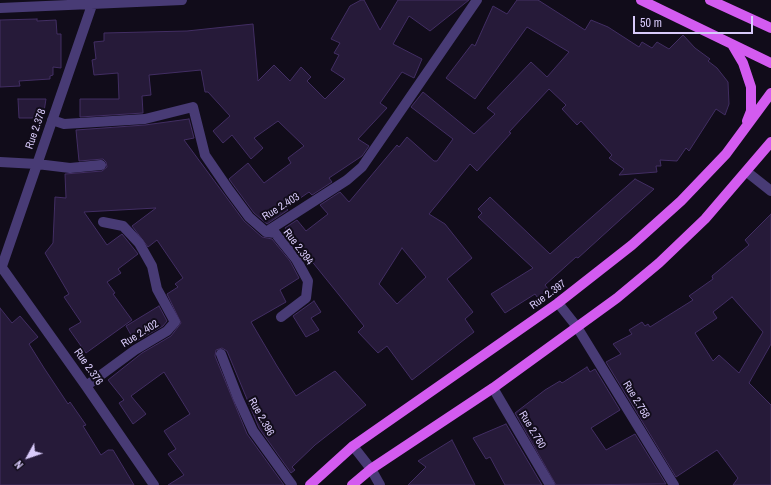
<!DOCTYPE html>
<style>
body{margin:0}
#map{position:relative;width:771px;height:485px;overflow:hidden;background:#110c1a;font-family:"Archivo Narrow",sans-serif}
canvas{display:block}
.north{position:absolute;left:8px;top:437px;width:40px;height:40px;-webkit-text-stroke:3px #110c1a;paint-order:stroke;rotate:230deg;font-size:11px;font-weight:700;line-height:16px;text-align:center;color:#d8cafa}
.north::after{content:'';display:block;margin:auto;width:14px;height:18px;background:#d8cafa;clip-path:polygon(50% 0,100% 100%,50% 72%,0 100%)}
.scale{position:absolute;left:633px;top:16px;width:120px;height:18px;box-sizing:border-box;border:2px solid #d8cafa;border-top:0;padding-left:5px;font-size:12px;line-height:14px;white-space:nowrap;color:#d8cafa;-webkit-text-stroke:3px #110c1a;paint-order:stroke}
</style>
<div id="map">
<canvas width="771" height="485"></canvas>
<div class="north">N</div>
<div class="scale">50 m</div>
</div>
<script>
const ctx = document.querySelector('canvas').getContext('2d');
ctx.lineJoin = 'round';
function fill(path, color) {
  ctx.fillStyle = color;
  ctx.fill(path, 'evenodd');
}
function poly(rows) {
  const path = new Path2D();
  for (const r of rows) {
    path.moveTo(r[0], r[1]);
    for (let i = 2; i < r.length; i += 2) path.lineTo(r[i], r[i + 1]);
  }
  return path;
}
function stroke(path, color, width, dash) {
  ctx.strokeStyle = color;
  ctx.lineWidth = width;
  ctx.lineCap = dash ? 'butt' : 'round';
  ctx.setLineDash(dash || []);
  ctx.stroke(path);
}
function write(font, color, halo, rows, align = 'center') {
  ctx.font = font + ' "Archivo Narrow",sans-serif';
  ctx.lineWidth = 4;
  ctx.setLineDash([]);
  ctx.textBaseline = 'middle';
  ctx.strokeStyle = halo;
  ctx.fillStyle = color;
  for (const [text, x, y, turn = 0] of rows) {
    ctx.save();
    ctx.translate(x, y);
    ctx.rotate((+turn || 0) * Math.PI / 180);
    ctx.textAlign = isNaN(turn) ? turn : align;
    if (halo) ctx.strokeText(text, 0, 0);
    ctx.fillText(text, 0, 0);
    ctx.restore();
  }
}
const building = poly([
 [361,0,364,0,380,30,398,0,469,0,430,31,409,16,393,44,422,59,414,78,402,72,380,103,387,108,358,139,369,146,362,156,329,178,332,182,312,195,309,192,286,208,288,210,267,224,254,213,229,179,248,163,264,183,291,163,288,158,304,146,278,121,254,138,263,148,251,159,232,135,223,143,213,131,230,116,208,92,205,92,201,70,149,75,151,95,142,96,143,113,80,117,80,99,119,99,118,73,94,75,92,60,96,59,94,42,104,41,104,33,187,31,253,24,258,81,274,65,290,81,301,67,311,77,307,81,325,99,345,79,331,70,339,55,334,53,340,43,331,39,350,6,361,0],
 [517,0,538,0,585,30,591,20,608,27,639,47,642,42,652,48,657,42,669,49,683,35,695,48,710,59,708,61,717,68,728,82,729,104,725,115,716,109,689,151,686,148,677,161,660,160,661,166,656,166,657,172,619,175,624,169,609,158,612,155,581,121,577,125,562,109,566,105,549,89,509,132,511,133,477,171,470,164,429,214,445,224,472,258,447,279,473,312,465,319,474,332,412,380,387,346,378,353,358,332,364,326,285,228,297,220,306,231,328,214,320,205,340,192,349,202,397,145,399,147,407,137,434,161,437,161,453,139,411,107,423,92,474,134,495,114,487,108,531,62,547,77,569,52,527,27,475,99,446,78,472,44,475,46,493,6,507,14,517,0],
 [402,248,426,277,397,304,379,284,402,248],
 [37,19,37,21,56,20,57,34,61,34,61,68,53,67,53,75,50,76,50,79,19,81,20,86,0,87,0,20,37,19],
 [18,99,46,99,43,118,19,118,18,99],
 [189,119,194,138,184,140,244,221,262,237,272,239,290,261,299,278,280,290,286,302,251,322,277,366,296,396,335,371,366,405,315,445,292,467,295,470,291,473,259,428,227,351,222,348,216,350,215,356,247,434,284,485,168,485,184,475,168,454,176,449,164,431,190,414,164,372,131,396,146,414,133,424,119,403,124,400,108,380,142,353,171,336,181,323,167,294,178,287,175,284,183,278,157,240,148,247,132,226,156,208,84,212,107,245,122,234,138,254,118,269,121,273,107,282,115,293,113,294,132,320,86,353,69,329,81,322,64,297,69,294,45,253,53,243,55,197,66,198,65,174,102,171,107,167,106,162,103,159,79,161,76,130,145,125,189,119],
 [635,179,654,189,578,258,576,257,545,285,551,293,540,301,535,294,505,313,491,294,533,268,478,217,482,213,478,209,490,197,550,254,635,179],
 [771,214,771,344,749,383,771,405,771,485,733,485,738,478,717,450,676,477,606,362,621,354,613,344,632,334,629,330,642,322,645,326,648,324,650,327,693,300,689,296,713,279,712,276,749,245,745,240,771,214],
 [732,297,763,332,739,373,719,355,713,361,695,333,717,318,713,312,732,297],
 [314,301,321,312,311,318,319,330,306,337,293,316,314,301],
 [159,306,167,321,163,326,135,342,126,326,159,306],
 [0,308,12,323,20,316,38,337,29,344,44,368,68,404,70,402,86,425,83,426,101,455,108,450,113,450,134,485,0,485,0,308],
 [587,367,590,372,595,369,620,410,591,428,606,450,635,434,666,484,556,485,515,413,545,390,560,381,562,383,587,367],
 [506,424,542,485,505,485,490,457,486,459,473,438,506,424],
 [452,440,475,485,408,485,426,467,418,461,452,440]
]);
fill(building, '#261a39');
stroke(building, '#422e63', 1);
stroke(poly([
 [0,8,182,0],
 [52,120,64,124,145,119,193,107,205,155,229,190,249,217,266,232,347,180,362,167,477,0],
 [0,162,37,164,70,168,101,165],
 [747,172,771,191],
 [266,232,275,233,296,259,308,281,306,298,281,317],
 [0,265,86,386,154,485],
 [2,266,92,5,91,0],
 [558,303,577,327,674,485],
 [221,354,238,398,253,431,292,485],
 [86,386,135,350,167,331,175,322,157,289,152,266,139,243,123,226,103,222],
 [493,388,550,485],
 [353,446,371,469,380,485]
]), '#483b75', 10);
stroke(poly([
 [641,0,771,63],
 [710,0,771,28],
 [733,46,743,63,751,87,751,111,747,121],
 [310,485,353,446,558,303,632,245,681,201,726,154,771,93],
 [352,485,371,469,493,388,617,298,659,263,705,219,771,142]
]), '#d35bf0', 10);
write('11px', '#d8cafa', '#110c1a', [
 ["Rue 2.378",36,129,-71],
 ["Rue 2.403",281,207,-32],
 ["Rue 2.394",298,247,53],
 ["Rue 2.397",548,295,-36],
 ["Rue 2.402",140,334,-32],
 ["Rue 2.376",88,367,55],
 ["Rue 2.758",636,400,59],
 ["Rue 2.396",261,417,61],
 ["Rue 2.760",532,430,59]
]);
</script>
